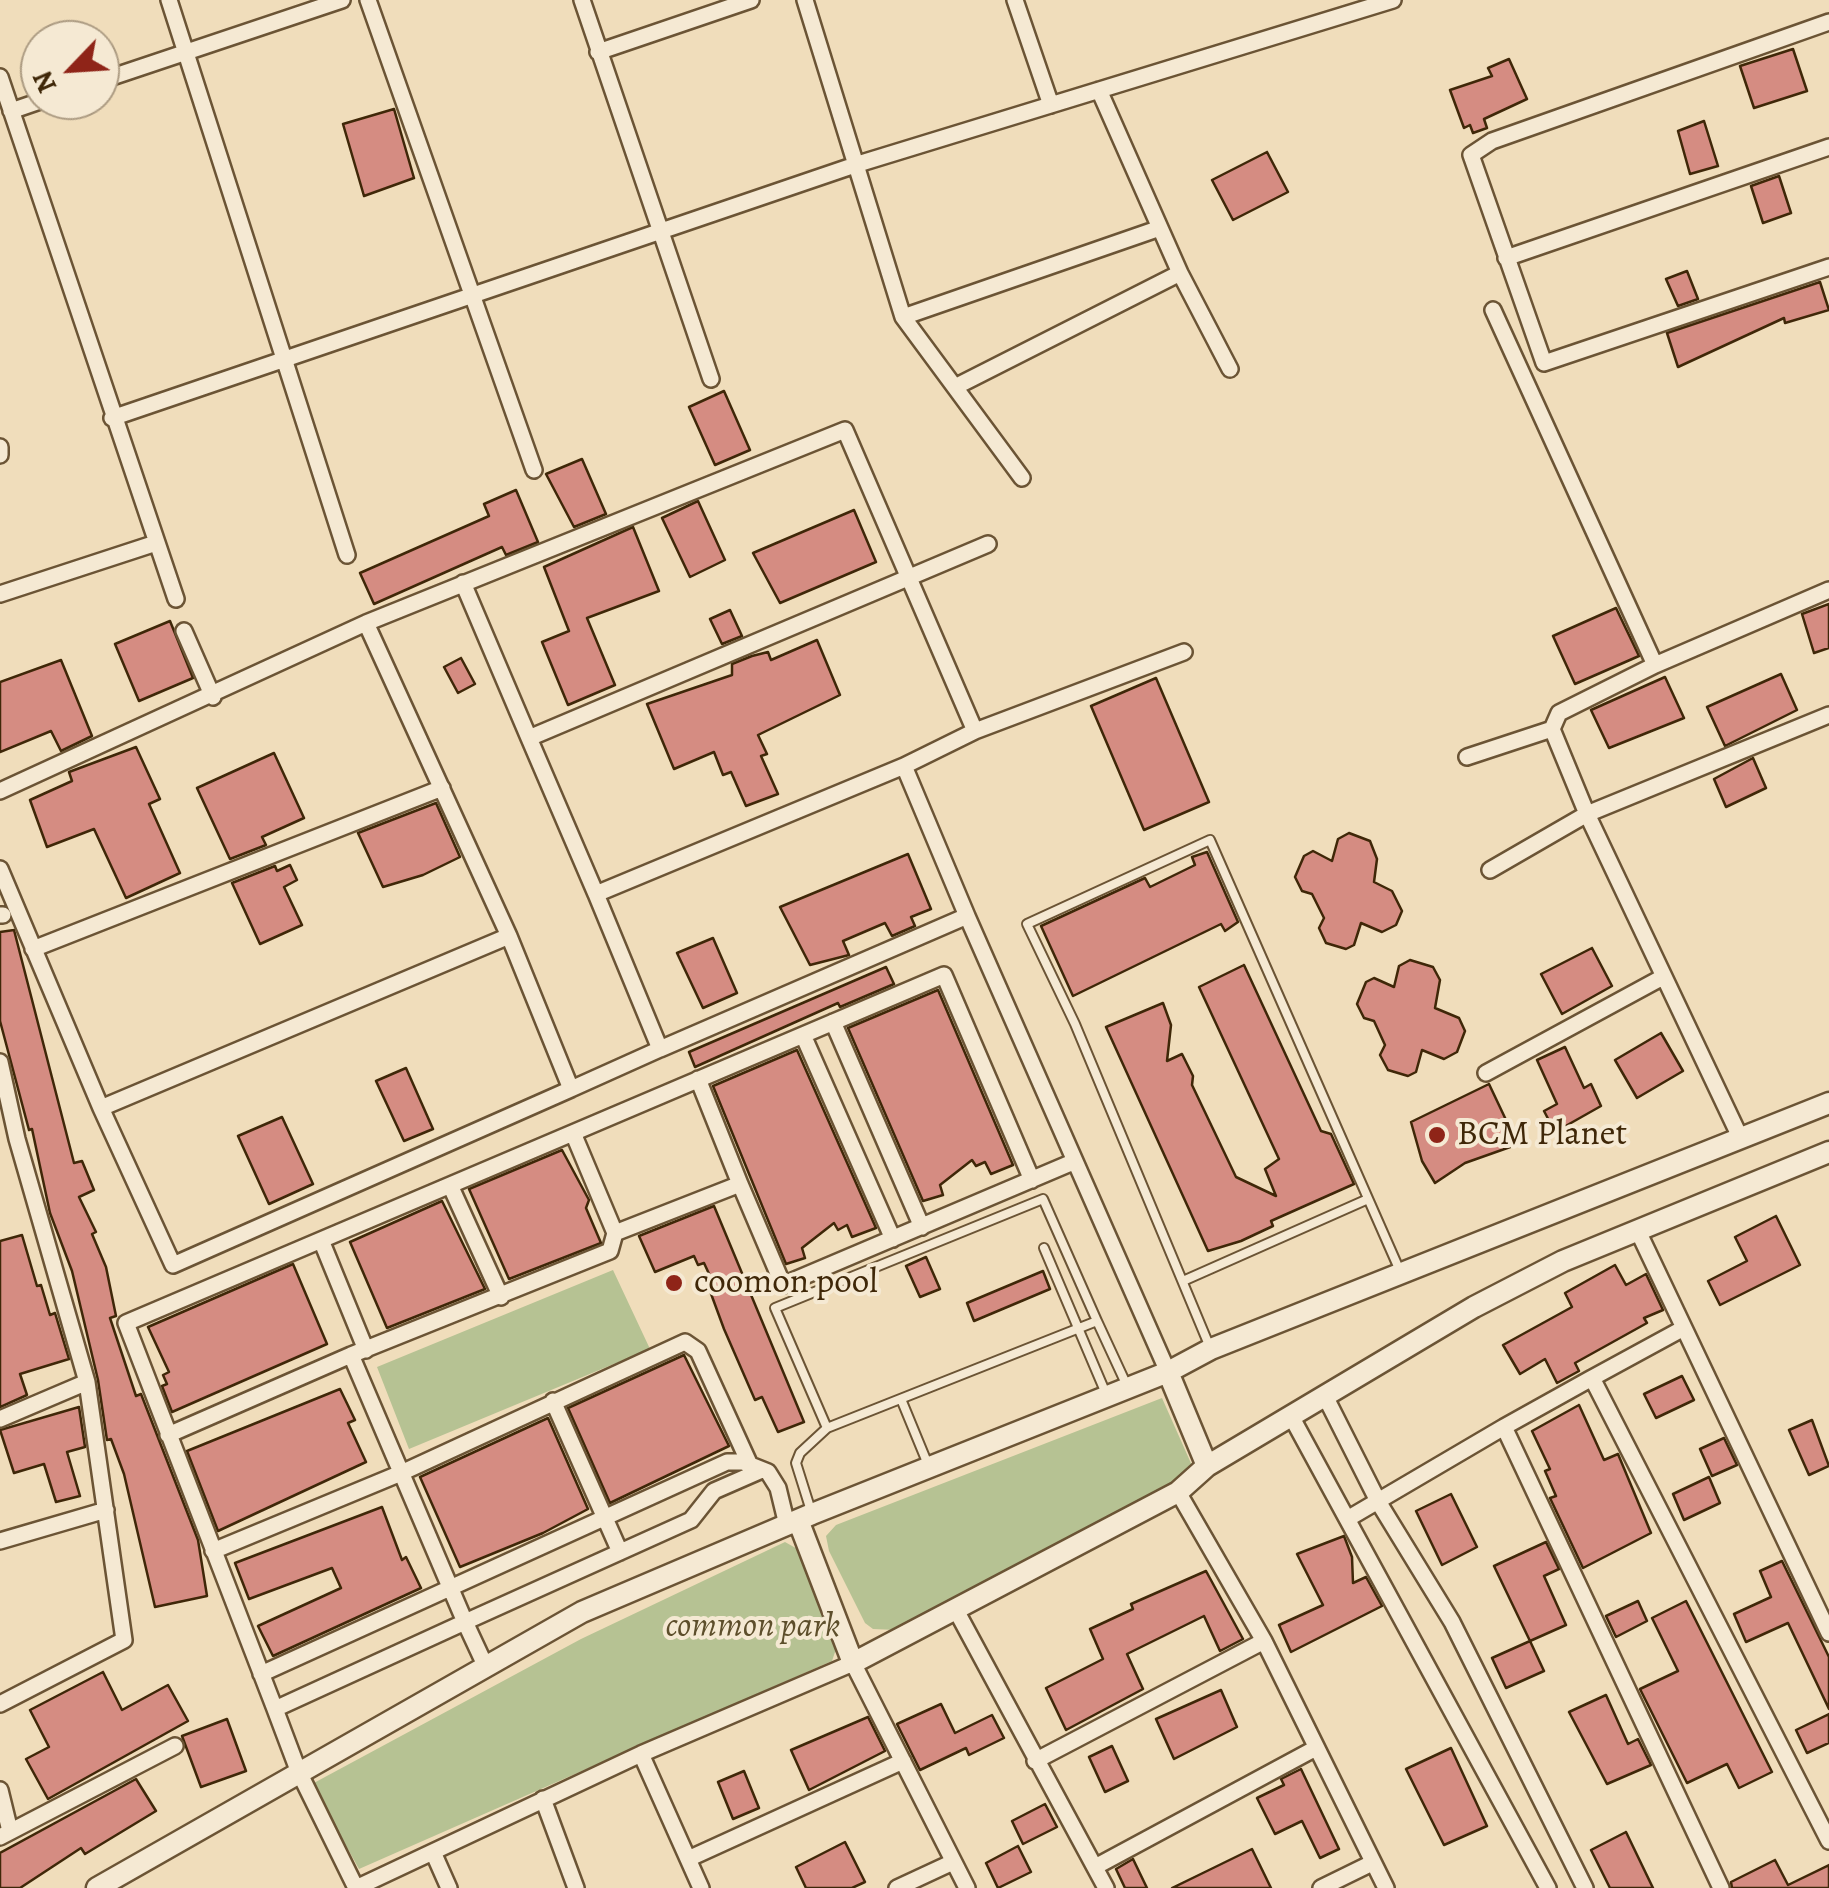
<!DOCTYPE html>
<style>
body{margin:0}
#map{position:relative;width:1829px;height:1888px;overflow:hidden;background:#f0ddbb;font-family:Alegreya,serif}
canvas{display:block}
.north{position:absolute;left:20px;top:20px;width:100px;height:100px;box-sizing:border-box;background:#f5e9d3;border:2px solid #ac9b82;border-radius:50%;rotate:245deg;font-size:28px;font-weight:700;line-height:40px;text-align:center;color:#3f2708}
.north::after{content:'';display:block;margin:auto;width:35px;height:45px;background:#8f2418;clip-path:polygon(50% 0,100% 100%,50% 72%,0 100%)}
</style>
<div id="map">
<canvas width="1829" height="1888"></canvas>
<div class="north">N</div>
</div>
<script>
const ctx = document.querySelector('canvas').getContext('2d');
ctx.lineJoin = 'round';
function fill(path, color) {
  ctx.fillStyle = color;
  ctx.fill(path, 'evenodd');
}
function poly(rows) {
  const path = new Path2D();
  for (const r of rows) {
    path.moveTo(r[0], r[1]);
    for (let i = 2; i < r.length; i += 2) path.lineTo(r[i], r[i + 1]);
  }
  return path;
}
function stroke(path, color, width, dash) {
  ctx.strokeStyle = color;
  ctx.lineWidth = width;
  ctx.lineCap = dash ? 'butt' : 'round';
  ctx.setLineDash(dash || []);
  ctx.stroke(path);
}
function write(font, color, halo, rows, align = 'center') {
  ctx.font = font + ' Alegreya,serif';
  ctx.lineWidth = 8;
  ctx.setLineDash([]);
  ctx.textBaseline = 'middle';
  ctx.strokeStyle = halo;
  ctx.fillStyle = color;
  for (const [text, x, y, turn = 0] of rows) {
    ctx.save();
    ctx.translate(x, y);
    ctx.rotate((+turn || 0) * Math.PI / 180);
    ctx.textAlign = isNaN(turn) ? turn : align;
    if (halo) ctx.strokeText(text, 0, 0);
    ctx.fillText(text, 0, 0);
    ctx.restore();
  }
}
fill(poly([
 [613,1270,650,1349,409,1449,377,1367],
 [1162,1398,1194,1470,896,1630,873,1629,865,1623,829,1551,826,1536,836,1525],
 [785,1542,801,1551,838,1643,832,1661,359,1869,312,1784,581,1639]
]), '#b6c293');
const building = poly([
 [1793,49,1807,91,1754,108,1740,66,1793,49],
 [1509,59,1527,99,1484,119,1487,128,1473,133,1470,125,1464,128,1450,90,1492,76,1488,68,1509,59],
 [394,109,414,178,364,196,343,124,394,109],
 [1704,121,1718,166,1690,174,1678,131,1704,121],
 [1267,152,1288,192,1233,220,1212,180,1267,152],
 [1779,176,1791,213,1763,223,1751,186,1779,176],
 [1687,271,1698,299,1678,306,1666,279,1687,271],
 [1820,282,1829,310,1785,323,1784,318,1678,367,1667,333,1820,282],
 [724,391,750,450,715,465,689,407,724,391],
 [582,459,606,514,574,527,546,474,582,459],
 [516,490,538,542,506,555,502,547,374,604,360,573,489,516,484,504,516,490],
 [698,501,725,560,690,577,662,518,698,501],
 [854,510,876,562,780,603,753,553,854,510],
 [633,527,659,591,587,618,615,685,568,705,542,642,569,631,544,567,633,527],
 [1829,604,1829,648,1814,653,1802,614,1829,604],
 [1616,608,1639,656,1575,684,1553,636,1616,608],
 [730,610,742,636,722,644,710,619,730,610],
 [170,621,193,678,139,701,115,644,170,621],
 [817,640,840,695,758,735,767,754,761,756,778,794,746,806,731,772,723,775,714,752,674,769,647,704,732,675,732,664,752,656,768,652,771,660,817,640],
 [461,658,475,684,458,693,444,667,461,658],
 [61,660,92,736,61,751,51,731,0,752,0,682,61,660],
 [1781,674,1797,710,1725,746,1707,707,1781,674],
 [1665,677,1684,718,1609,748,1591,710,1665,677],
 [1156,678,1209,802,1144,830,1091,706,1156,678],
 [136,747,160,799,149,804,180,873,126,898,94,829,47,847,30,800,72,781,69,772,136,747],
 [274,753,304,818,262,837,266,845,230,859,197,788,274,753],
 [1753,758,1766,788,1726,807,1714,779,1753,758],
 [436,803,460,857,423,875,383,887,358,833,436,803],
 [1349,833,1370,841,1377,859,1374,882,1392,891,1402,911,1396,925,1382,932,1361,923,1354,945,1346,949,1326,943,1319,928,1324,918,1312,894,1302,891,1295,877,1304,856,1313,851,1332,861,1338,839,1349,833],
 [1207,852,1238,922,1225,931,1221,924,1073,996,1041,926,1145,878,1150,887,1195,865,1192,857,1207,852],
 [908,854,931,909,911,917,915,926,892,936,885,923,843,941,849,955,810,965,780,907,908,854],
 [290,865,297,880,284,887,302,925,260,944,232,883,275,866,277,871,290,865],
 [14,930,74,1163,82,1161,94,1190,79,1197,96,1232,92,1234,106,1267,116,1316,110,1318,136,1396,141,1394,198,1540,207,1596,155,1607,124,1474,111,1439,107,1440,98,1380,72,1271,50,1213,32,1129,29,1130,0,1021,0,932,14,930],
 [713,938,737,993,703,1008,677,953,713,938],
 [1592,948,1612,986,1562,1014,1541,974,1592,948],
 [1410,960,1433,967,1440,980,1435,1008,1459,1018,1465,1031,1457,1052,1444,1059,1422,1050,1416,1072,1408,1076,1388,1070,1380,1055,1385,1045,1374,1021,1364,1018,1357,1004,1366,982,1374,978,1394,987,1399,966,1410,960],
 [1244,965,1321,1131,1331,1134,1354,1184,1271,1221,1273,1226,1241,1241,1208,1251,1106,1027,1163,1003,1171,1025,1167,1061,1182,1054,1193,1076,1192,1085,1236,1177,1276,1196,1265,1169,1279,1159,1199,987,1244,965],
 [886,967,894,984,840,1007,838,1003,695,1067,689,1052,886,967],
 [938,990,1013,1165,991,1174,985,1162,976,1166,972,1160,940,1185,943,1195,923,1201,848,1028,938,990],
 [1661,1033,1683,1071,1637,1098,1615,1060,1661,1033],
 [1565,1047,1584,1088,1591,1084,1601,1106,1555,1132,1544,1111,1557,1104,1537,1060,1565,1047],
 [797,1050,876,1228,852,1237,847,1225,838,1230,834,1223,802,1248,805,1258,786,1264,713,1086,797,1050],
 [406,1068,433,1129,404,1141,376,1081,406,1068],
 [1489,1084,1515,1139,1513,1146,1465,1163,1435,1183,1422,1161,1411,1122,1489,1084],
 [282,1117,313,1184,269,1204,238,1136,282,1117],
 [562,1150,589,1200,586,1208,601,1243,509,1279,469,1189,562,1150],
 [442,1201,485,1289,387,1328,350,1242,442,1201],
 [714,1206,804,1422,778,1432,762,1397,755,1400,724,1329,710,1291,716,1289,704,1263,698,1265,694,1256,655,1272,639,1236,714,1206],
 [1776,1216,1800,1265,1720,1305,1708,1281,1747,1261,1735,1237,1776,1216],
 [22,1235,37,1286,41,1285,50,1315,55,1313,69,1359,20,1374,27,1395,0,1407,0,1241,22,1235],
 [926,1257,940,1289,920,1297,906,1266,926,1257],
 [293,1264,327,1344,172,1412,162,1386,167,1384,163,1375,169,1372,148,1327,293,1264],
 [1615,1265,1626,1285,1646,1274,1663,1310,1644,1318,1647,1323,1575,1363,1579,1371,1557,1383,1545,1359,1520,1374,1503,1345,1572,1307,1565,1293,1615,1265],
 [1043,1271,1050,1289,974,1321,967,1303,1043,1271],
 [684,1355,729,1446,610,1503,568,1408,684,1355],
 [1682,1376,1694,1400,1656,1418,1644,1394,1682,1376],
 [340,1389,355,1420,348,1423,366,1462,218,1531,187,1451,340,1389],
 [1579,1405,1604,1460,1618,1454,1651,1533,1583,1568,1550,1498,1556,1496,1545,1471,1550,1469,1532,1431,1579,1405],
 [79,1407,85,1447,67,1452,80,1496,56,1502,44,1464,14,1473,0,1430,79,1407],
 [548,1418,588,1509,543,1533,460,1567,420,1477,548,1418],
 [1812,1420,1829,1466,1809,1475,1789,1430,1812,1420],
 [1724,1438,1737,1465,1712,1476,1700,1449,1724,1438],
 [1709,1477,1720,1503,1684,1520,1673,1494,1709,1477],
 [1451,1494,1477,1547,1442,1565,1416,1511,1451,1494],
 [382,1507,402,1560,406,1557,421,1588,273,1656,258,1626,341,1588,332,1568,249,1599,235,1563,382,1507],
 [1344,1536,1352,1557,1353,1583,1366,1577,1382,1606,1291,1652,1279,1625,1323,1605,1297,1554,1344,1536],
 [1546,1542,1559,1569,1544,1576,1566,1625,1530,1641,1494,1566,1546,1542],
 [1782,1561,1829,1657,1829,1709,1788,1623,1746,1642,1734,1614,1771,1597,1760,1571,1782,1561],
 [1206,1571,1243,1639,1220,1651,1204,1616,1127,1654,1143,1689,1066,1730,1046,1688,1103,1659,1090,1629,1133,1609,1131,1604,1206,1571],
 [1638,1601,1647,1621,1616,1637,1606,1616,1638,1601],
 [1686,1601,1772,1772,1739,1788,1727,1764,1687,1783,1640,1689,1678,1671,1652,1618,1686,1601],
 [1530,1641,1544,1671,1506,1688,1492,1658,1530,1641],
 [103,1672,122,1710,168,1685,188,1721,48,1799,26,1759,49,1747,30,1710,103,1672],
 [1221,1690,1237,1727,1174,1759,1156,1719,1221,1690],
 [1606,1695,1628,1744,1638,1739,1651,1765,1607,1784,1569,1712,1606,1695],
 [941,1704,955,1733,992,1715,1004,1738,969,1755,966,1748,920,1770,897,1724,941,1704],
 [1829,1714,1829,1743,1807,1753,1796,1730,1829,1714],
 [868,1717,885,1751,809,1790,791,1750,868,1717],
 [227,1719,246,1771,201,1787,182,1736,227,1719],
 [1112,1746,1128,1781,1105,1792,1089,1757,1112,1746],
 [1451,1748,1487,1826,1444,1845,1406,1769,1451,1748],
 [1301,1769,1339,1849,1320,1858,1302,1821,1275,1834,1257,1798,1284,1785,1281,1779,1301,1769],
 [744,1771,759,1808,733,1819,718,1782,744,1771],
 [136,1779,156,1811,85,1854,81,1848,20,1888,0,1888,0,1853,136,1779],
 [1045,1804,1057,1827,1023,1844,1012,1821,1045,1804],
 [1626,1832,1653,1888,1610,1888,1591,1850,1626,1832],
 [845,1842,865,1882,852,1888,806,1888,796,1867,845,1842],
 [1018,1846,1031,1872,998,1888,986,1863,1018,1846],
 [1252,1849,1271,1888,1172,1888,1207,1871,1252,1849],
 [1133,1859,1147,1888,1125,1888,1116,1869,1133,1859],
 [1775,1860,1788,1885,1829,1865,1829,1888,1732,1888,1731,1882,1775,1860]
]);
fill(building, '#d58c82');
stroke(building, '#3f2708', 2.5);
const service = poly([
 [1044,1248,1107,1396],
 [1183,1281,1368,1199],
 [1097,1321,1128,1388],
 [1209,1345,1075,1024,1027,924,1210,840,1400,1271],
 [901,1399,929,1467],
 [812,1514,796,1463,800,1453,827,1428,1097,1321,1043,1199,775,1308,827,1428]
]);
const minor = poly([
 [169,0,347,555],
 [368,0,534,470],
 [582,0,711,379],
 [805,0,903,317,1022,478],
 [1015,0,1051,105],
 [1829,22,1492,141,1471,155,1544,363,1829,267],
 [598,52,751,0],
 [0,77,176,599],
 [100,81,342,0],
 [1099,90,1180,273,1230,369],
 [11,111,43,100],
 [1506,258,1829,147],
 [1493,310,1655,665,1559,713,1552,729,1587,814,1740,1137],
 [903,317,1160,228],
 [955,387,1180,273],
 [112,418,858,164,1393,0],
 [0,447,0,455],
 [463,583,529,738],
 [0,594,156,543],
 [184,631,213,697],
 [1655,665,1829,590],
 [975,731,1184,652],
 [1467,757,1552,729],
 [0,791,366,623],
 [0,869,101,1108,173,1265,571,1089,509,936],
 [1490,870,1587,814,1829,715],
 [596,894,529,738,988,544],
 [0,915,3,915],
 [967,916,1168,1372],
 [33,949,442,788],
 [833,1022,922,1227],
 [803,1035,893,1239],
 [0,1062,17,1139,87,1382,0,1419],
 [1486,1073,1663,977],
 [698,1079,740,1184],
 [571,1089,660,1049],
 [101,1108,509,936,366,623,845,430,975,731,904,766,596,894,660,1049,967,916,904,766],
 [573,1133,615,1233],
 [450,1185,501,1297],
 [1637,1229,1829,1633],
 [321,1240,366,1350],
 [1592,1378,1682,1329],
 [1325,1396,1379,1503,1452,1622,1585,1888],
 [553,1401,620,1552],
 [1291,1416,1548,1888],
 [1504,1427,1592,1378,1829,1841],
 [168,1435,351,1355],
 [1178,1492,1264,1641,1386,1888],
 [1349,1518,1504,1427,1721,1888],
 [0,1541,106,1510],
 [213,1551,401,1473,685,1342,698,1351,750,1465],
 [957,1612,1106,1888],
 [485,1665,465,1622,691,1520,714,1491,762,1470],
 [261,1674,727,1462,743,1462,768,1472,778,1488,787,1525],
 [0,1704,124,1640,87,1382],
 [275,1709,126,1323,944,975,1032,1180],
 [641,1754,688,1859,903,1761],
 [1035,1761,1264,1641],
 [0,1790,10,1831],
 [543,1799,576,1888],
 [0,1837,175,1746],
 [433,1852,449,1888],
 [688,1859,701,1888],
 [1095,1867,1316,1748],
 [356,1888,298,1770,275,1709,465,1622,351,1355,610,1251,615,1233,740,1184,783,1285,1073,1162],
 [356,1888,641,1754,853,1663,967,1888],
 [897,1888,953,1862],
 [1321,1888,1372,1863]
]);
const tertiary = poly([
 [1168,1372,1207,1466],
 [798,1520,853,1663,1178,1492,1207,1466,1474,1307,1563,1261,1829,1152],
 [97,1888,582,1612,812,1514,1168,1372,1211,1349,1829,1103]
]);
stroke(service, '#6b5435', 12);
stroke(minor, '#6b5435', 20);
stroke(tertiary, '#6b5435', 25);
stroke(service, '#f5e9d3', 8);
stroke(minor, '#f5e9d3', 15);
stroke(tertiary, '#f5e9d3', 20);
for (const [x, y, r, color] of [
 [1437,1135,10,"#8f2418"],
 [674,1283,10,"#8f2418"]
]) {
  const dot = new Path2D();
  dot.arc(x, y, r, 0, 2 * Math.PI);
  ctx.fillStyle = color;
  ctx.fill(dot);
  stroke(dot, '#f5e9d3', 4);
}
write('35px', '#3f2708', '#f5e9d3', [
 ["BCM Planet",1457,1135],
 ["coomon pool",694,1283]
], 'left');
write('italic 35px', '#5d4e2b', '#f5e9d3', [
 ["common park",753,1627]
]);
</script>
